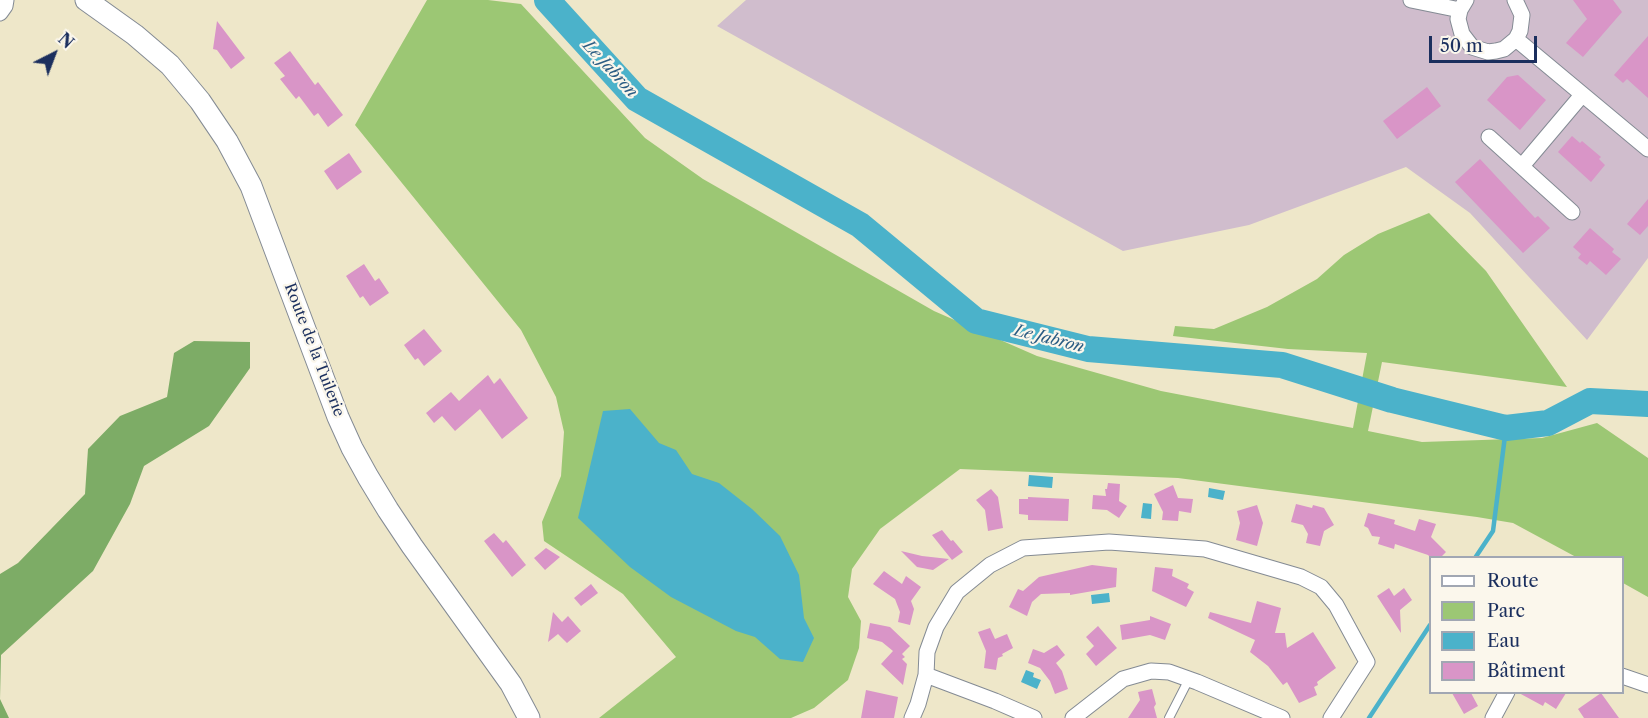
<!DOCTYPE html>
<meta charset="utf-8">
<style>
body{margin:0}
#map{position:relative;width:1648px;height:718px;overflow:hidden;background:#eee7c9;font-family:"Libre Caslon Text",serif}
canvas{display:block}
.legend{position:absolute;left:1429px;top:556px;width:195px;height:138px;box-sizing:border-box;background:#fbf7ec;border:2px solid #a1a7b3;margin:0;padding:8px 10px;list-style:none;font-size:18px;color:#1b2f5e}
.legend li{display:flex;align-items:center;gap:12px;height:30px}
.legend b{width:30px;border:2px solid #a1a7b3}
.north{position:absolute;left:24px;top:24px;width:60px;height:60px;-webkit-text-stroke:4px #fbf7ec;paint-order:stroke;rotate:42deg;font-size:16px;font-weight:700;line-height:24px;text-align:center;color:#1b2f5e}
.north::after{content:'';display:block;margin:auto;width:21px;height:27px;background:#1b2f5e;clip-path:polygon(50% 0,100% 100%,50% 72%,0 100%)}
.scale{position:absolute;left:1429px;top:36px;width:108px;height:27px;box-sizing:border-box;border:3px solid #1b2f5e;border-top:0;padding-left:8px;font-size:18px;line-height:21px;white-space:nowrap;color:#1b2f5e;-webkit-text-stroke:4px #fbf7ec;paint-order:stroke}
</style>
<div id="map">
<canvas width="1648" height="718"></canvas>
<ul class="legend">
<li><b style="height:8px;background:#fff"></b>Route</li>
<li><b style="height:16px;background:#9cc774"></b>Parc</li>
<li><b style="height:16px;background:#4bb2ca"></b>Eau</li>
<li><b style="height:16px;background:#d995c7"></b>Bâtiment</li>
</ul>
<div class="north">N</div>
<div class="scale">50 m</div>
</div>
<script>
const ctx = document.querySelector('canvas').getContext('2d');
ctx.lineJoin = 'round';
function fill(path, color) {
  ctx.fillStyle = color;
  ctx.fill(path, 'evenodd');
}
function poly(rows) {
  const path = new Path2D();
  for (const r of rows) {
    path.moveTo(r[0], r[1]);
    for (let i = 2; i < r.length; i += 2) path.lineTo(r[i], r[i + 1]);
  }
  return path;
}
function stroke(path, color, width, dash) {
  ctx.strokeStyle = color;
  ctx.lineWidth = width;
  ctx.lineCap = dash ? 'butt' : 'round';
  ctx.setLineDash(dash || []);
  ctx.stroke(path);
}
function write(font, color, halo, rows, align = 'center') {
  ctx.font = font + ' "Libre Caslon Text",serif';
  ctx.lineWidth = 4.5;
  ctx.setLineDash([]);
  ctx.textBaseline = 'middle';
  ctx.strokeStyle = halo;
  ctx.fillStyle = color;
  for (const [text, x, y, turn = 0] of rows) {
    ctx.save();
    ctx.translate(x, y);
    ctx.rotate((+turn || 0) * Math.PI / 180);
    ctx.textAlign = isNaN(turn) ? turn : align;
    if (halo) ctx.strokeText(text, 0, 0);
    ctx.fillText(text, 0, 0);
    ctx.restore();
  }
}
fill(poly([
 [746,0,1648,0,1648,258,1587,340,1470,213,1406,167,1249,225,1123,251,717,26]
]), '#d0bdcd');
fill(poly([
 [427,0,488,0,521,4,645,138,703,179,934,311,1037,356,1161,391,1353,428,1367,353,1288,349,1173,336,1175,326,1214,329,1267,307,1317,279,1344,255,1378,234,1429,213,1486,271,1567,387,1382,362,1368,431,1422,442,1542,438,1597,423,1648,458,1648,597,1623,583,1622,558,1576,557,1513,523,1477,517,1178,478,960,469,880,529,852,569,848,597,861,621,859,648,848,680,814,708,791,718,599,718,676,657,623,594,544,541,542,522,561,476,564,432,556,397,521,330,355,125]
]), '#9cc774');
fill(poly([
 [194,341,250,342,250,368,209,426,144,466,130,504,93,571,1,655,0,699,9,718,0,718,0,574,18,563,85,494,88,449,120,416,167,397,174,353]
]), '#7dac66');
fill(poly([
 [630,409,659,443,676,450,692,474,719,483,752,509,780,536,799,575,804,618,814,638,803,662,780,659,755,637,736,631,671,597,630,567,578,518,603,411],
 [1029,475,1053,477,1052,488,1028,486],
 [1209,488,1225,491,1223,500,1208,497],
 [1143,503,1152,504,1151,519,1141,518],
 [1109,593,1110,602,1092,604,1091,595],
 [1026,670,1034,673,1033,677,1041,680,1037,689,1021,682]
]), '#4bb2ca');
stroke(poly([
 [1475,558,1493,531,1506,428],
 [1369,718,1430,625]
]), '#4bb2ca', 4.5);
stroke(poly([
 [547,0,637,99,860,225,976,321,1088,349,1282,365,1392,400,1506,428,1548,423,1590,401,1648,404]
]), '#4bb2ca', 26);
fill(poly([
 [1573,0,1613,0,1622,12,1583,57,1566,43,1587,19],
 [217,21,245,58,231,69,217,50,213,49],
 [1648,36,1648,98,1627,79,1623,83,1614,75],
 [290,51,315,85,318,82,343,115,328,127,318,113,314,116,299,96,296,99,280,79,285,76,274,63],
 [1518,75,1546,100,1520,130,1487,100,1507,77],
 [1427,87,1441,106,1397,139,1383,121],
 [1572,136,1580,143,1582,141,1601,157,1599,159,1605,165,1591,182,1558,152],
 [349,153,362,172,337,190,324,171],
 [1480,159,1535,218,1538,216,1550,228,1523,253,1455,182],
 [1648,199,1648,226,1640,235,1627,224],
 [1590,228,1614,249,1612,252,1621,259,1606,275,1590,261,1587,265,1578,258,1581,254,1573,247],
 [364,264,375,281,379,278,389,293,370,306,363,296,360,298,346,276],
 [424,329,442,351,424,366,418,358,415,360,404,345],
 [488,375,494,384,500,378,528,418,502,439,480,409,455,431,442,416,434,423,426,413,451,392,459,401],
 [1108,483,1120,484,1119,501,1127,506,1119,518,1107,510,1092,509,1093,495,1106,496,1105,489,1107,489],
 [1173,485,1178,498,1193,499,1191,513,1179,511,1178,521,1162,520,1163,512,1154,494],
 [991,489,998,497,1003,528,988,531,985,510,976,500],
 [1028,497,1069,499,1068,521,1028,520,1028,515,1019,514,1019,499,1028,499],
 [1296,504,1312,508,1313,505,1324,508,1334,525,1324,531,1320,546,1306,543,1308,534,1303,525,1291,522],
 [1257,505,1263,523,1257,546,1236,540,1240,523,1237,511],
 [1368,513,1395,520,1394,524,1415,531,1419,519,1436,524,1431,537,1446,552,1440,558,1431,558,1428,555,1395,544,1394,549,1378,544,1380,537,1372,536,1368,528,1364,526],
 [942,530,951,541,953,540,963,552,952,560,932,535],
 [494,533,503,543,506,540,526,565,512,577,484,541],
 [546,548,560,557,545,570,534,558],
 [901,551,922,556,949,559,933,570,917,567],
 [1092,565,1117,568,1116,587,1070,595,1070,593,1041,594,1032,602,1027,616,1009,607,1018,589,1023,591,1039,577],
 [1155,567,1173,569,1172,576,1189,584,1187,588,1194,592,1186,607,1152,591],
 [884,571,902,584,906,576,921,587,911,601,914,609,910,625,898,622,900,612,895,599,873,584],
 [591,584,598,593,581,606,574,598],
 [1389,588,1394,596,1404,588,1412,600,1400,610,1401,633,1377,596],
 [1257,601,1281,608,1275,633,1285,633,1287,648,1313,632,1336,668,1317,682,1318,685,1314,687,1317,695,1299,703,1287,682,1283,685,1268,666,1250,652,1255,640,1208,618,1210,612,1251,623],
 [553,612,562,622,568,616,581,631,567,643,558,634,548,642],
 [1150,616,1171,624,1165,640,1150,635,1122,640,1120,625,1150,620],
 [870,623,890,627,910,646,902,654,905,657,902,659,907,664,903,685,881,664,893,651,882,642,867,638],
 [1098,626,1117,648,1096,666,1086,654,1094,646,1086,637],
 [990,628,995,639,1007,634,1013,648,1002,654,1003,656,998,658,996,670,984,668,986,651,978,632],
 [1057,645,1065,655,1056,663,1062,671,1068,689,1055,694,1050,681,1040,668,1028,663,1033,649,1044,653],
 [1152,689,1156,704,1154,707,1157,718,1128,718,1140,700,1138,692],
 [866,690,898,697,894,718,861,718],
 [1452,693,1471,693,1478,706,1464,714],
 [1519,693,1566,693,1556,709,1545,702,1543,706],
 [1601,693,1619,718,1584,718,1578,709]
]), '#d995c7');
const service = poly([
 [1169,718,1189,679]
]);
const minor = poly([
 [1411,0,1460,10],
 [1466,0,1460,10,1458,19,1462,34,1472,47,1488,52,1496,51,1504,49,1516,39,1520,31,1522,15,1515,0],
 [0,13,5,6,6,0],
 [1516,39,1648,149],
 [1489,137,1572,212],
 [1522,166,1582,95],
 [926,675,995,701,1034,718],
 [1622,676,1648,685],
 [912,718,918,704,926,675,927,652,936,627,957,592,990,565,1023,548,1109,542,1205,549,1301,577,1321,587,1336,605,1367,662,1331,718],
 [1073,718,1123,679,1151,671,1169,672,1197,682,1282,718],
 [1493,718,1507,692]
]);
const secondary = poly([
 [86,0,135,35,170,65,200,101,227,141,251,186,338,417,352,448,368,477,388,510,412,546,511,684,529,718]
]);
stroke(service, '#848b94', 10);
stroke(minor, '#848b94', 17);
stroke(secondary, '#848b94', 23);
stroke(service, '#fff', 8);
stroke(minor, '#fff', 15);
stroke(secondary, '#fff', 21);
write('15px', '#1b2f5e', '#fbf7ec', [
 ["Route de la Tuilerie",314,350,69]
]);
write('italic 16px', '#2c5d84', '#fbf7ec', [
 ["Le Jabron",610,69,47],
 ["Le Jabron",1049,339,14]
]);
</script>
